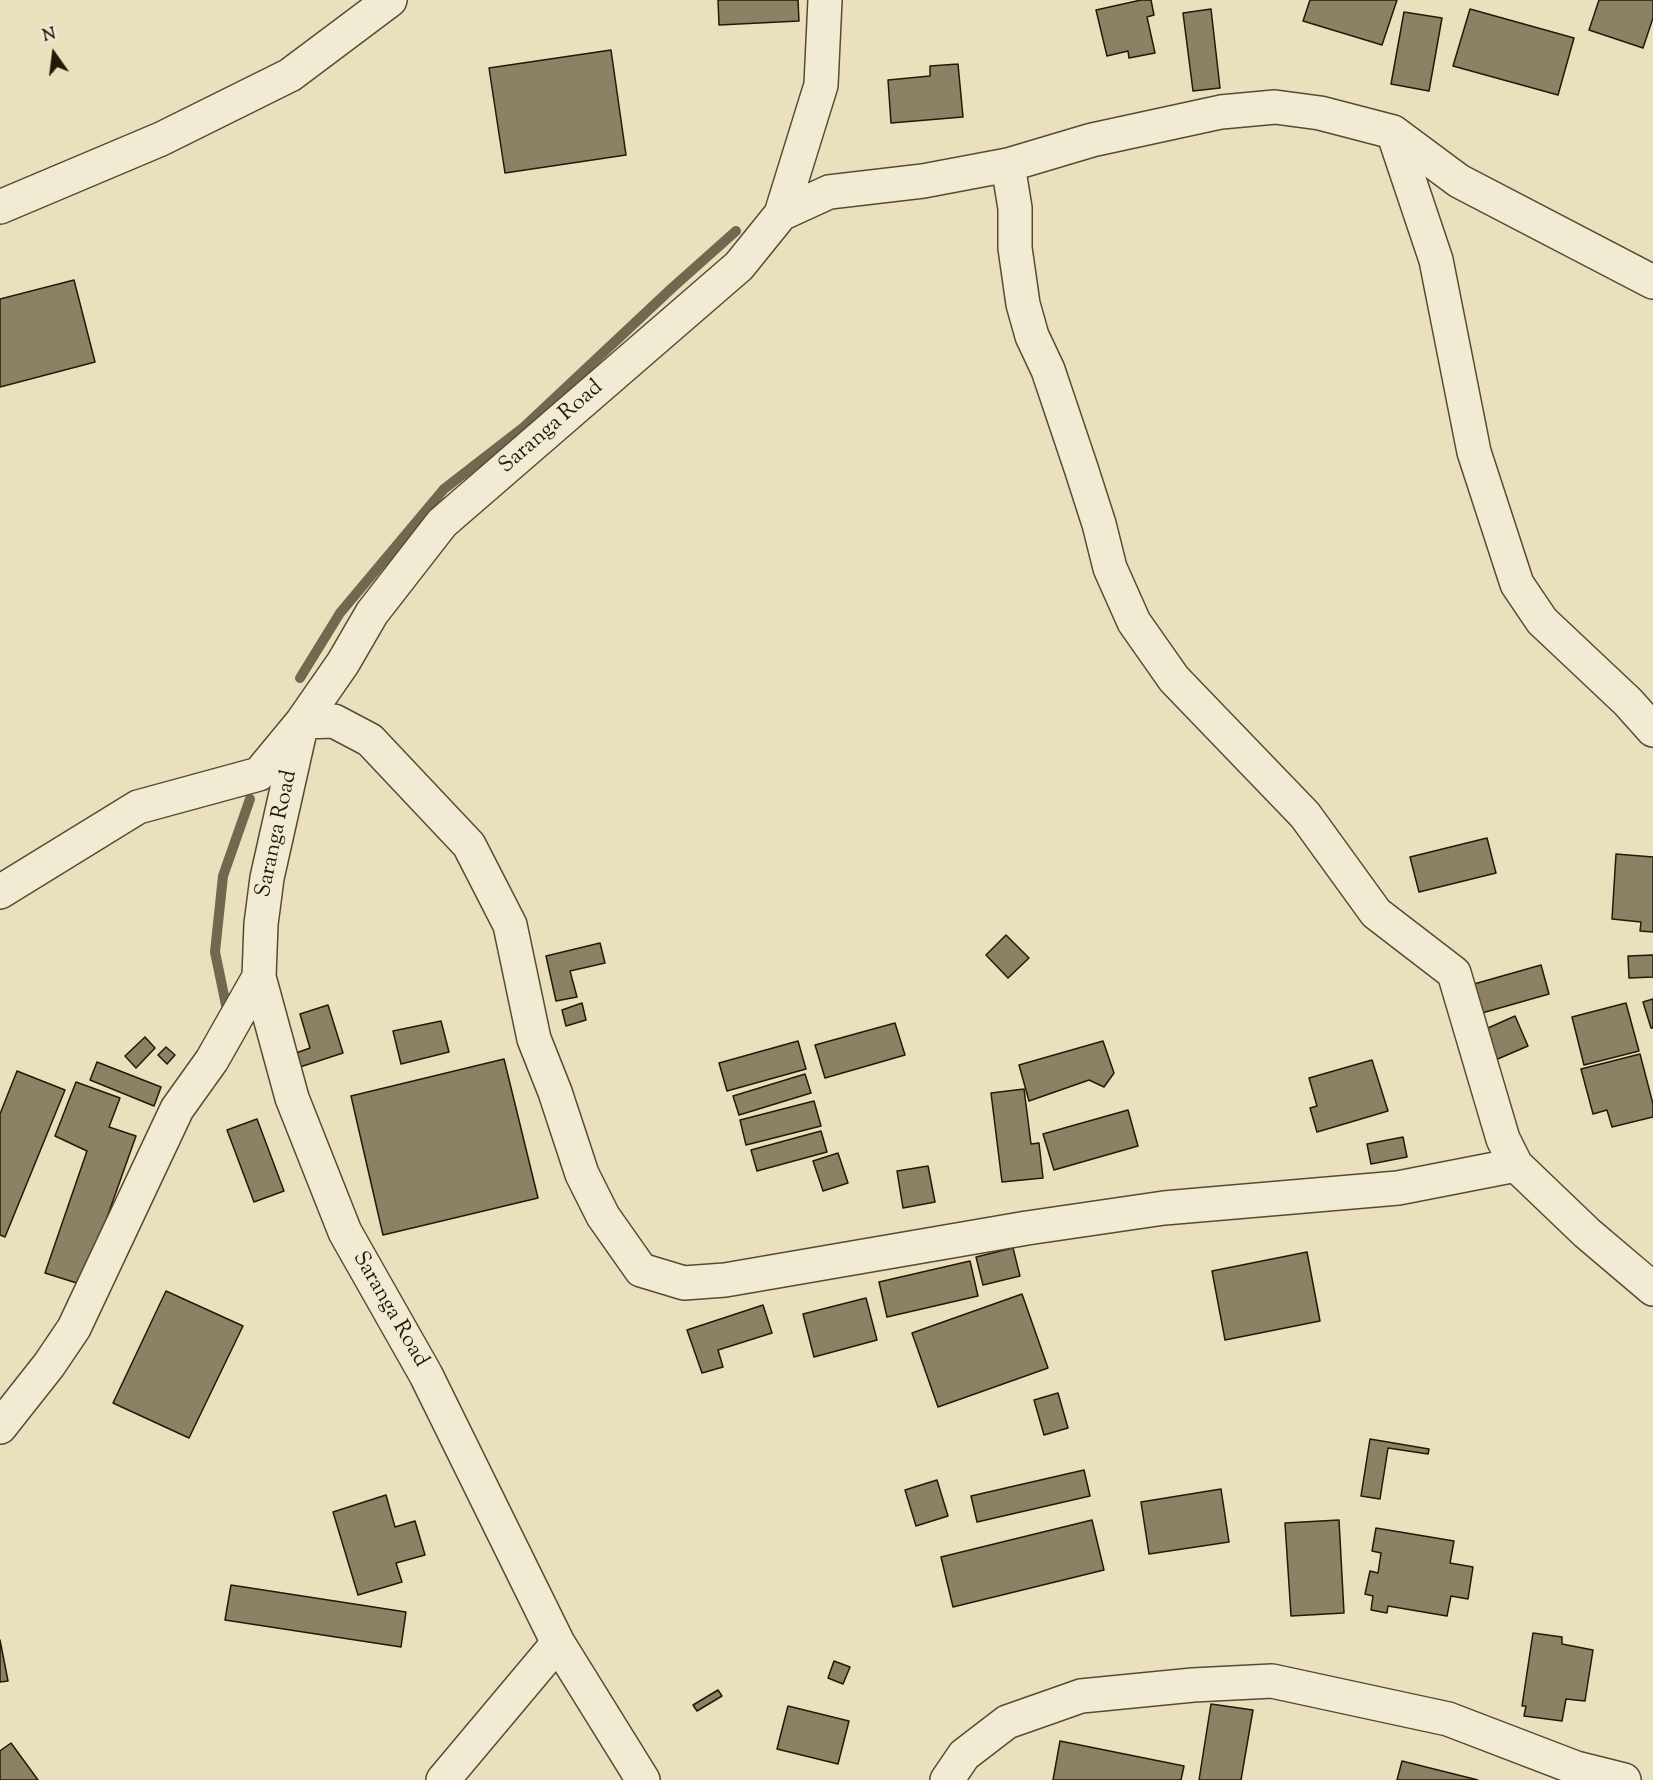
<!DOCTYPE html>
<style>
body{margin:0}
#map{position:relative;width:1653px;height:1780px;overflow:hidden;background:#eae0bd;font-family:"Sorts Mill Goudy",serif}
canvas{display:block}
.north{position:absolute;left:24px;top:24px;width:60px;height:60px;-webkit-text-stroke:4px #f1ebd4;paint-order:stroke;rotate:346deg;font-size:16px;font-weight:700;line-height:24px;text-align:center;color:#261806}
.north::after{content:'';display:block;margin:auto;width:21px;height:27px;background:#261806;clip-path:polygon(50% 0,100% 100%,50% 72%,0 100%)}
</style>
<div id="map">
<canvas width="1653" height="1780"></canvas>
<div class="north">N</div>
</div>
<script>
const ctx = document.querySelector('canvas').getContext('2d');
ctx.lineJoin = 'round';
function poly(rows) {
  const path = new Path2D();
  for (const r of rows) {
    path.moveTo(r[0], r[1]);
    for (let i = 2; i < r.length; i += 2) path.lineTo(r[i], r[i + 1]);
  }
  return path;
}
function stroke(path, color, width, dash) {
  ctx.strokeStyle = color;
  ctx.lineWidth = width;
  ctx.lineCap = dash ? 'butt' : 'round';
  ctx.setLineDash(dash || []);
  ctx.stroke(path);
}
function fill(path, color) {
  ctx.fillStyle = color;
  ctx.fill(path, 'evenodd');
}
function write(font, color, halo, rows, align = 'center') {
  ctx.font = font + ' "Sorts Mill Goudy",serif';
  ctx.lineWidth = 6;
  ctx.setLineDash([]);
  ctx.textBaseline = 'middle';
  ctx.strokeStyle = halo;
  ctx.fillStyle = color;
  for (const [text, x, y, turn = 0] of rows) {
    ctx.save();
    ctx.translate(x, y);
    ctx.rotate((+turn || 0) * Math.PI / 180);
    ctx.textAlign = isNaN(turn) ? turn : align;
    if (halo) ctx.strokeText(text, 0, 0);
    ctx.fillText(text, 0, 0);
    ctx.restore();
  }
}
stroke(poly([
 [300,678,340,613,444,489,524,427,672,288,736,231],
 [226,1005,215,952,223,876,250,799]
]), '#73674f', 10);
const building = poly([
 [718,0,798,0,799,21,719,25,718,0],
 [1141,0,1151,0,1154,15,1147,17,1155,53,1129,58,1128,51,1107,56,1096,10,1141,0],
 [1310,0,1397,0,1382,45,1303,21,1310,0],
 [1599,0,1653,0,1653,18,1643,48,1589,30,1599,0],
 [1211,9,1220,88,1193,91,1183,13,1211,9],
 [1470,9,1574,38,1558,95,1453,66,1470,9],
 [1404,12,1442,18,1429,91,1391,84,1404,12],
 [611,50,626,155,505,173,489,68,611,50],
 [958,64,963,117,891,123,888,80,930,76,930,66,958,64],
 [74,280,95,362,0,387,0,299,74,280],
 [1487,838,1496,873,1419,892,1410,857,1487,838],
 [1616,854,1653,857,1653,932,1640,931,1641,922,1612,919,1616,854],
 [1006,935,1029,958,1008,978,986,955,1006,935],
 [600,943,605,963,570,971,577,997,556,1001,546,956,600,943],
 [1653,955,1653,977,1629,978,1628,956,1653,955],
 [1541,965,1549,994,1482,1013,1474,984,1541,965],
 [1653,999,1653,1028,1651,1028,1643,1002,1653,999],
 [582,1003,586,1020,566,1026,562,1010,582,1003],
 [1626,1003,1639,1051,1584,1065,1572,1017,1626,1003],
 [328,1005,343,1053,300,1067,296,1053,310,1048,300,1014,328,1005],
 [1515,1016,1528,1046,1493,1061,1479,1032,1515,1016],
 [441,1021,449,1052,401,1064,393,1031,441,1021],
 [895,1023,905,1055,825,1078,815,1045,895,1023],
 [145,1037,155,1048,136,1068,125,1056,145,1037],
 [798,1041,806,1069,727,1091,719,1063,798,1041],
 [1103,1041,1114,1073,1104,1087,1089,1080,1029,1101,1019,1065,1103,1041],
 [166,1047,175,1055,167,1064,158,1055,166,1047],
 [1640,1054,1653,1104,1653,1117,1612,1127,1607,1110,1593,1114,1581,1069,1640,1054],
 [504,1059,538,1198,383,1235,351,1096,504,1059],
 [1372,1060,1388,1111,1317,1132,1310,1108,1317,1106,1309,1078,1372,1060],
 [97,1062,161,1087,154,1106,90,1080,97,1062],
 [17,1071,65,1090,5,1237,0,1235,0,1114,17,1071],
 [805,1074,811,1093,739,1115,733,1096,805,1074],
 [76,1082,120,1098,109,1127,136,1136,83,1285,45,1273,87,1151,55,1136,76,1082],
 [1024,1089,1031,1144,1039,1143,1043,1178,1002,1182,991,1093,1024,1089],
 [814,1101,821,1126,746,1145,740,1120,814,1101],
 [1128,1110,1138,1146,1054,1170,1043,1134,1128,1110],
 [257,1119,284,1191,254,1202,227,1130,257,1119],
 [821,1131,827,1152,757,1171,751,1150,821,1131],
 [1403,1137,1407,1157,1371,1164,1367,1144,1403,1137],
 [838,1153,848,1183,823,1191,813,1161,838,1153],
 [928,1166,935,1202,903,1208,897,1171,928,1166],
 [1013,1248,1020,1276,983,1285,976,1257,1013,1248],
 [1307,1252,1320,1321,1225,1340,1212,1271,1307,1252],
 [970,1261,978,1296,887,1317,879,1282,970,1261],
 [166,1291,243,1326,189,1438,113,1403,166,1291],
 [1022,1294,1048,1368,938,1407,912,1333,1022,1294],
 [866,1298,877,1340,814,1357,803,1314,866,1298],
 [763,1305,772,1333,718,1350,723,1367,702,1373,687,1330,763,1305],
 [1058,1393,1068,1428,1044,1435,1034,1400,1058,1393],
 [1370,1439,1429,1449,1428,1454,1388,1448,1380,1499,1361,1496,1370,1439],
 [1084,1470,1090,1496,977,1522,971,1496,1084,1470],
 [937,1480,948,1516,916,1526,905,1490,937,1480],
 [1221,1489,1229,1542,1149,1554,1141,1502,1221,1489],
 [386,1495,395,1527,415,1521,425,1555,396,1563,402,1582,358,1595,333,1512,386,1495],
 [1092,1520,1104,1570,953,1607,941,1557,1092,1520],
 [1339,1520,1344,1613,1291,1616,1285,1523,1339,1520],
 [1376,1528,1454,1541,1450,1563,1473,1567,1468,1599,1451,1596,1447,1616,1388,1606,1387,1613,1371,1610,1373,1596,1365,1594,1370,1571,1378,1573,1381,1553,1372,1551,1376,1528],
 [231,1585,406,1612,401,1647,225,1620,231,1585],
 [1533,1633,1562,1637,1562,1644,1593,1650,1585,1701,1566,1699,1562,1721,1524,1716,1526,1706,1522,1706,1533,1633],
 [0,1640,8,1681,0,1682,0,1640],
 [834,1661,850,1667,843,1684,828,1678,834,1661],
 [718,1690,722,1696,697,1711,693,1705,718,1690],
 [1211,1704,1253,1710,1241,1780,1199,1780,1211,1704],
 [788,1706,849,1721,838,1764,777,1749,788,1706],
 [1060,1741,1184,1766,1181,1780,1053,1780,1060,1741],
 [11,1743,38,1780,0,1780,0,1751,11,1743],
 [1402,1761,1478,1780,1397,1780,1402,1761]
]);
fill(building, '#8c8065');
stroke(building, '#261806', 1.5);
const minor = poly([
 [1393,132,1436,260,1474,452,1517,584,1542,621,1628,702,1653,730],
 [1008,165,1015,208,1015,248,1023,304,1032,336,1048,370,1081,468,1099,524,1110,568,1134,622,1174,679,1305,815,1376,913,1454,973,1503,1139,1516,1165,1587,1233,1653,1289],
 [0,207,161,139,290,75,390,0],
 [781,214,829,192,923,181,1008,165,1092,140,1221,112,1275,107,1320,113,1393,132,1459,181,1653,282],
 [0,892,138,807,259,774,302,722,334,721,370,740,469,845,510,925,534,1039,555,1092,582,1174,603,1216,641,1270,684,1283,725,1280,1027,1228,1164,1208,1398,1188,1516,1165],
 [0,1427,49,1365,74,1328,177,1109,212,1060,259,977],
 [443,1780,558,1643],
 [643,1780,558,1643,426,1375,345,1232,292,1098,259,977,261,924,267,878,302,722,343,663,372,613,442,523,739,266,781,214,821,85,825,0],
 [947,1780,964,1755,1007,1722,1081,1696,1193,1685,1272,1681,1448,1719,1576,1768,1624,1780]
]);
stroke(minor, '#574a34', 36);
stroke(minor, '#f1ebd4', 33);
write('22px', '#261806', '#f1ebd4', [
 ["Saranga Road",552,428,-41],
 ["Saranga Road",278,834,-78],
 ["Saranga Road",389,1310,60]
]);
</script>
